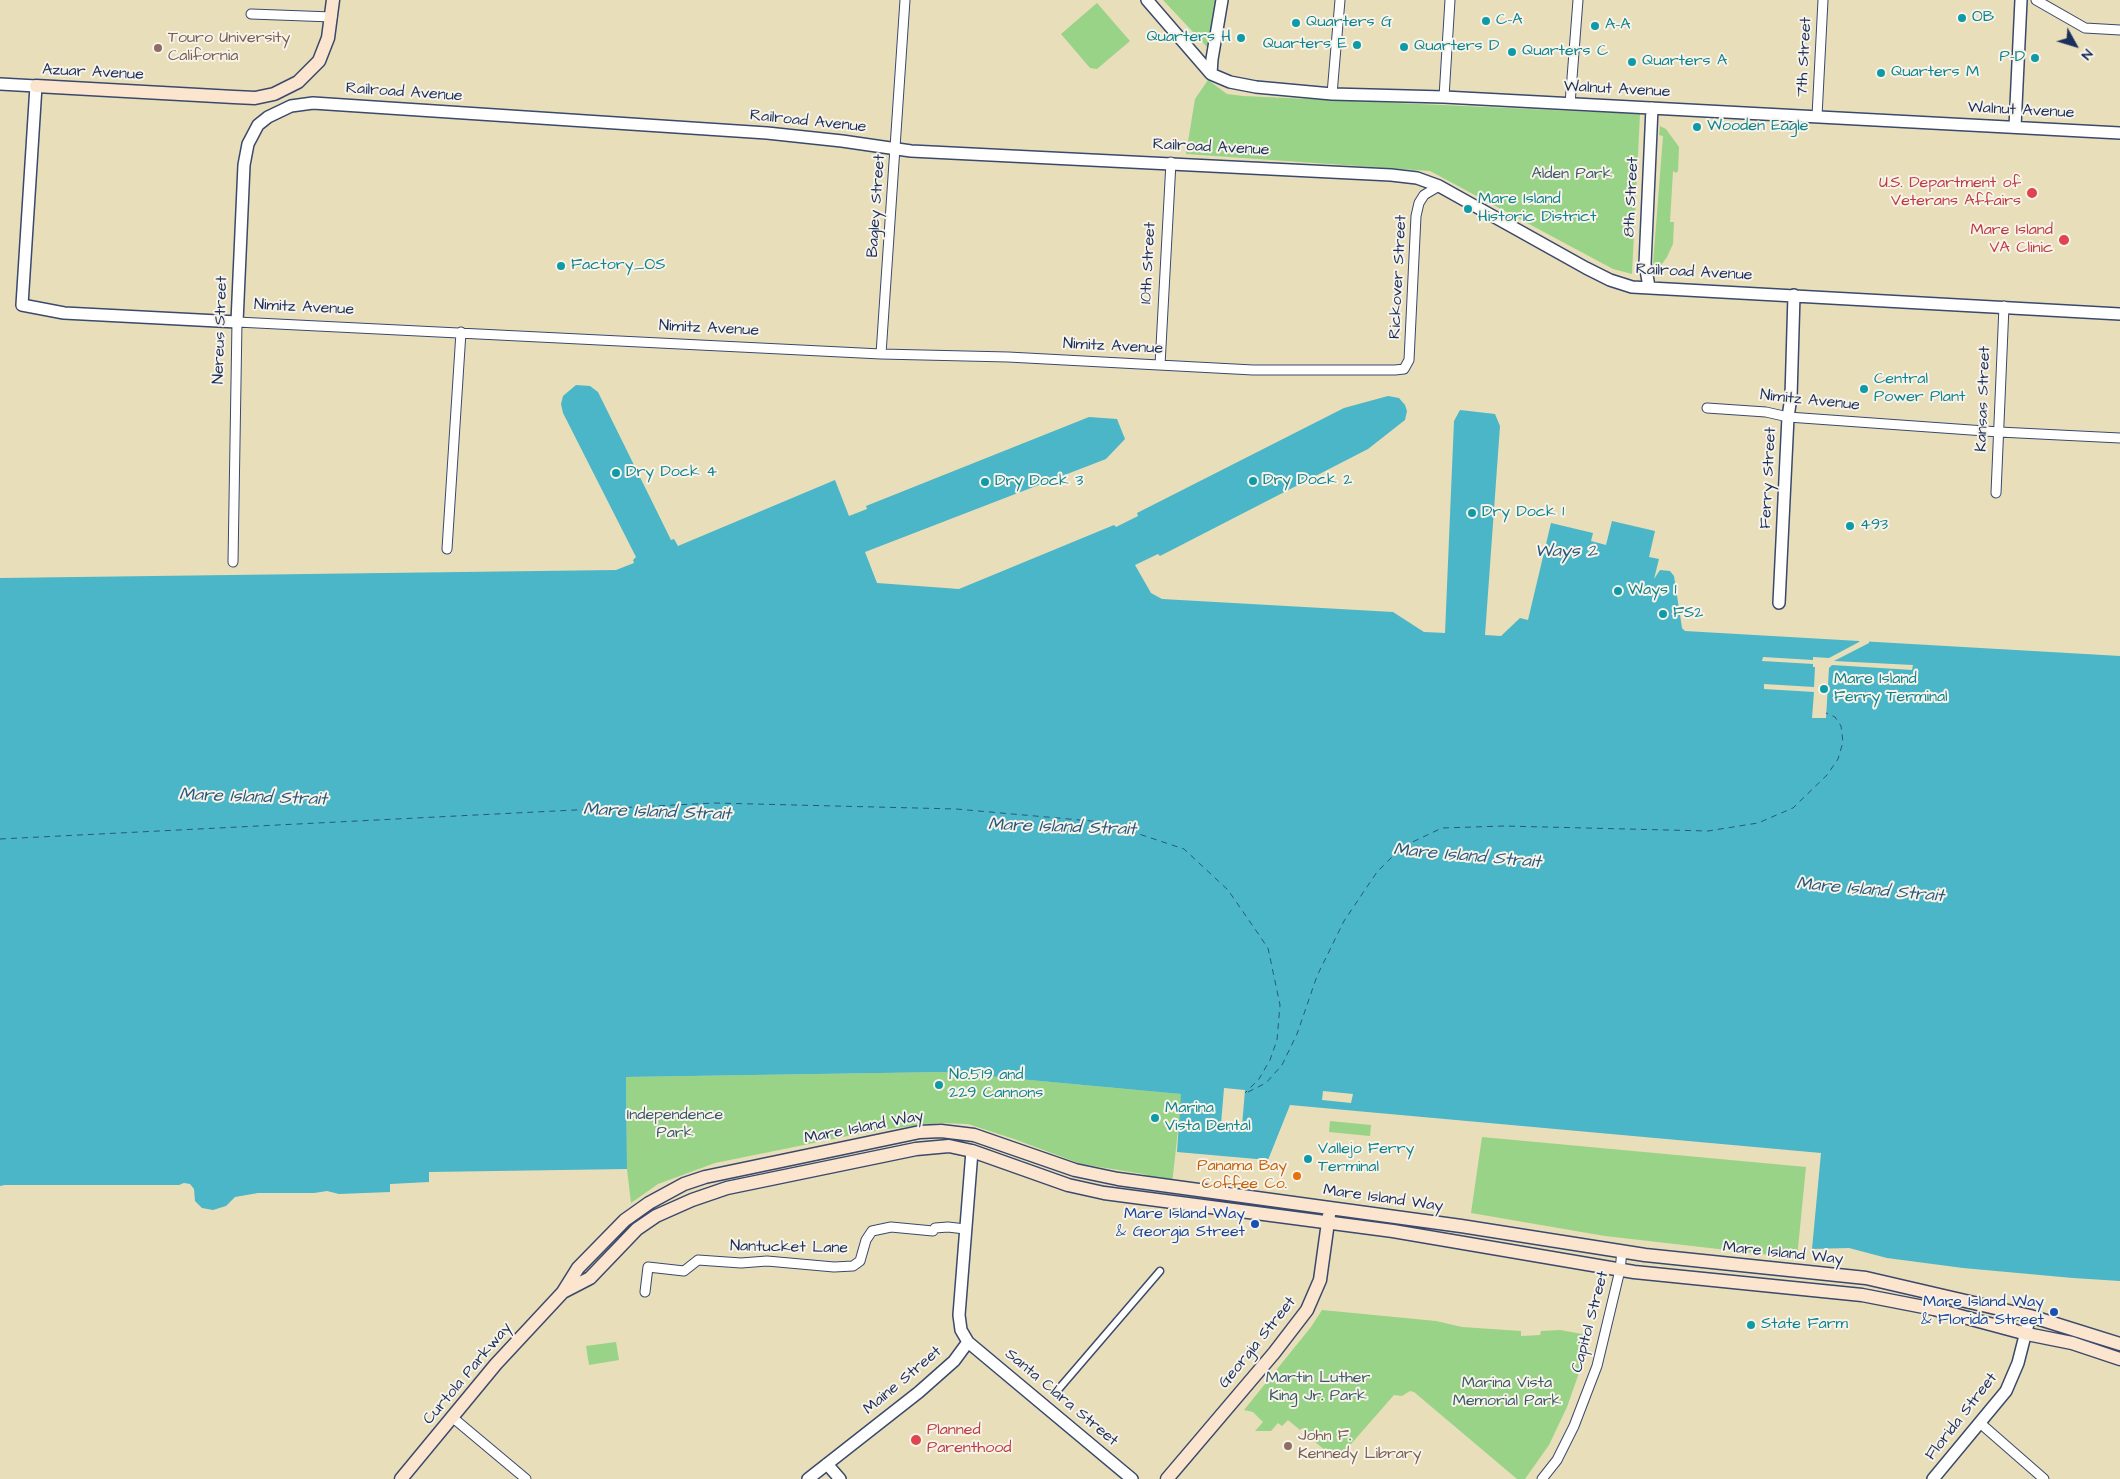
<!DOCTYPE html>
<style>
body{margin:0}
#map{position:relative;width:2120px;height:1479px;overflow:hidden;background:#e8deba;font-family:"Architects Daughter",sans-serif}
canvas{display:block}
.north{position:absolute;left:2050px;top:20px;width:50px;height:50px;-webkit-text-stroke:4px #f7f3e8;paint-order:stroke;rotate:129deg;font-size:14px;font-weight:700;line-height:20px;text-align:center;color:#1b2f5e}
.north::after{content:'';display:block;margin:auto;width:18px;height:22px;background:#1b2f5e;clip-path:polygon(50% 0,100% 100%,50% 72%,0 100%)}
</style>
<div id="map">
<canvas width="2120" height="1479"></canvas>
<div class="north">N</div>
</div>
<script>
const ctx = document.querySelector('canvas').getContext('2d');
ctx.lineJoin = 'round';
function fill(path, color) {
  ctx.fillStyle = color;
  ctx.fill(path, 'evenodd');
}
function poly(rows) {
  const path = new Path2D();
  for (const r of rows) {
    path.moveTo(r[0], r[1]);
    for (let i = 2; i < r.length; i += 2) path.lineTo(r[i], r[i + 1]);
  }
  return path;
}
function stroke(path, color, width, dash) {
  ctx.strokeStyle = color;
  ctx.lineWidth = width;
  ctx.lineCap = dash ? 'butt' : 'round';
  ctx.setLineDash(dash || []);
  ctx.stroke(path);
}
function write(font, color, halo, rows, align = 'center') {
  ctx.font = font + ' "Architects Daughter",sans-serif';
  ctx.lineWidth = 4;
  ctx.setLineDash([]);
  ctx.textBaseline = 'middle';
  ctx.strokeStyle = halo;
  ctx.fillStyle = color;
  for (const [text, x, y, turn = 0] of rows) {
    ctx.save();
    ctx.translate(x, y);
    ctx.rotate((+turn || 0) * Math.PI / 180);
    ctx.textAlign = isNaN(turn) ? turn : align;
    if (halo) ctx.strokeText(text, 0, 0);
    ctx.fillText(text, 0, 0);
    ctx.restore();
  }
}
fill(poly([
 [1163,0,1219,0,1213,43,1207,47],
 [1097,3,1130,41,1097,69,1090,68,1061,34],
 [1208,80,1227,94,1243,96,1640,114,1632,274,1613,269,1430,171,1186,154,1195,99],
 [1660,126,1666,129,1679,147,1678,171,1676,173,1673,171,1670,222,1674,222,1673,244,1667,257,1659,268,1653,264,1663,136,1659,135],
 [943,1072,1182,1094,1172,1184,1143,1174,1081,1164,1014,1139,968,1124,940,1123,888,1129,848,1136,715,1163,658,1184,631,1203,627,1169,626,1077],
 [1330,1121,1371,1125,1370,1136,1329,1132],
 [1482,1137,1806,1167,1797,1258,1605,1236,1471,1213],
 [1322,1310,1436,1321,1462,1327,1521,1331,1521,1336,1540,1335,1541,1331,1560,1330,1588,1335,1580,1370,1567,1407,1549,1445,1525,1479,1517,1479,1414,1392,1410,1391,1402,1396,1394,1395,1337,1460,1314,1441,1315,1439,1302,1428,1300,1430,1288,1420,1282,1426,1278,1423,1271,1431,1255,1431,1263,1422,1253,1412,1244,1410,1311,1327],
 [616,1342,619,1360,589,1365,586,1346]
]), '#99d387');
fill(poly([
 [576,385,590,386,598,392,671,540,674,539,678,546,835,480,849,516,867,509,866,506,1089,417,1117,419,1125,439,1106,459,865,552,877,583,959,589,1114,525,1116,527,1138,516,1137,513,1344,408,1388,396,1399,398,1405,405,1407,411,1405,420,1368,449,1160,556,1158,554,1135,565,1151,593,1162,599,1393,612,1424,632,1445,633,1454,421,1460,410,1495,414,1500,426,1485,635,1501,636,1520,618,1528,620,1551,523,1593,533,1591,541,1606,545,1612,521,1655,531,1649,557,1659,559,1654,579,1660,570,1670,571,1674,576,1682,628,1685,631,2120,656,2120,1281,2073,1278,1963,1268,1887,1258,1849,1248,1812,1249,1821,1153,1290,1105,1268,1160,1177,1152,1181,1094,943,1072,626,1077,627,1169,429,1172,429,1182,390,1184,390,1192,339,1194,327,1191,314,1193,258,1193,235,1197,226,1206,213,1210,202,1208,195,1201,194,1189,190,1184,184,1183,179,1185,5,1185,0,1186,0,578,616,570,634,563,633,560,636,557,563,413,561,404,563,396]
]), '#4ab6c7');
fill(poly([
 [1860,640,1869,641,1869,643,1834,661,1913,665,1912,670,1832,665,1829,668,1826,718,1812,718,1814,692,1764,689,1764,684,1814,687,1815,667,1813,667,1813,664,1762,661,1763,657,1813,660,1813,657,1829,658,1859,642],
 [1224,1088,1245,1090,1242,1126,1221,1124],
 [1323,1091,1353,1094,1351,1103,1322,1100]
]), '#e8deba');
stroke(poly([
 [0,839,714,803,956,809,1103,822,1184,849,1228,890,1268,948,1280,1005,1277,1040,1270,1060,1259,1079,1245,1093],
 [1248,1092,1266,1083,1282,1065,1297,1034,1317,976,1344,921,1377,872,1402,847,1442,828,1504,826,1708,831,1758,823,1793,808,1827,775,1838,759,1843,742,1841,726,1835,717,1826,713]
]), '#29587e', 1, [6, 5]);
const pedestrian = poly([
 [1057,1391,1160,1271]
]);
const minor = poly([
 [2036,0,2085,28,2120,30],
 [251,14,332,17],
 [1332,94,1340,0],
 [1444,97,1450,0],
 [1570,104,1578,0],
 [1817,116,1823,0],
 [881,354,905,0],
 [1160,365,1171,162],
 [1707,408,1766,412,1788,417,1999,432,2120,438],
 [1996,493,2004,306],
 [447,549,461,332],
 [233,562,237,322,881,354,1008,357,1253,370,1395,370,1404,369,1409,360,1416,216,1419,203,1424,195,1439,186],
 [645,1292,648,1267,684,1271,698,1260,741,1263,767,1261,834,1267,853,1266,860,1261,866,1240,872,1231,891,1227,933,1231,935,1228,948,1227,965,1229],
 [452,1417,526,1479],
 [1980,1423,2044,1479],
 [1542,1479,1557,1460,1574,1426,1597,1366,1620,1270,1622,1251]
]);
const tertiary = poly([
 [1147,0,1211,74,1230,82,1256,87,1332,94,1444,97,2120,133],
 [1211,74,1212,59,1222,0],
 [0,84,36,86,22,305,64,313,237,322,244,165,248,144,258,125,268,117,291,106,313,103,767,133,842,141,911,151,1391,175,1417,178,1439,186,1586,268,1610,280,1632,287,2120,314],
 [2015,127,2021,0],
 [1649,287,1645,264,1652,108],
 [1779,603,1788,417,1791,397,1794,295],
 [972,1151,959,1315,961,1330,968,1342,1132,1479],
 [827,1464,840,1479],
 [808,1479,919,1392,954,1361,968,1342],
 [1933,1479,2006,1391,2018,1363,2030,1316]
]);
const secondary = poly([
 [36,86,234,97,255,98,274,94,298,82,319,61,328,38,333,0],
 [563,1292,590,1278,637,1229,656,1216,692,1200,727,1188,916,1149,949,1146,972,1151,1068,1185,1104,1193,1393,1231,1634,1272,1862,1295,1934,1309,2027,1334,2072,1343,2120,1359],
 [401,1479,496,1364,563,1292,578,1268,625,1220,649,1203,684,1184,705,1177,920,1132,941,1131,974,1135,1075,1170,1118,1179,1461,1226,1645,1255,1866,1278,2030,1316,2120,1344],
 [1167,1479,1274,1353,1307,1310,1320,1280,1329,1215]
]);
stroke(pedestrian, '#3a496c', 9);
stroke(minor, '#3a496c', 11);
stroke(tertiary, '#3a496c', 14);
stroke(secondary, '#3a496c', 15);
stroke(pedestrian, '#fff', 6);
stroke(minor, '#fff', 9);
stroke(tertiary, '#fff', 11);
stroke(secondary, '#fce5cf', 12);
for (const [x, y, r, color] of [
 [1962,18,5,"#0f9aa8"],
 [1486,21,5,"#0f9aa8"],
 [1296,23,5,"#0f9aa8"],
 [1595,26,5,"#0f9aa8"],
 [1241,38,5,"#0f9aa8"],
 [1357,45,5,"#0f9aa8"],
 [1404,47,5,"#0f9aa8"],
 [158,48,5,"#8d6e63"],
 [1512,52,5,"#0f9aa8"],
 [2035,58,5,"#0f9aa8"],
 [1632,62,5,"#0f9aa8"],
 [1881,73,5,"#0f9aa8"],
 [1697,127,5,"#0f9aa8"],
 [2032,193,6,"#e0444e"],
 [1468,209,5,"#0f9aa8"],
 [2064,240,6,"#e0444e"],
 [561,266,5,"#0f9aa8"],
 [1864,389,5,"#0f9aa8"],
 [616,473,5,"#0f9aa8"],
 [1253,481,5,"#0f9aa8"],
 [985,482,5,"#0f9aa8"],
 [1472,513,5,"#0f9aa8"],
 [1850,526,5,"#0f9aa8"],
 [1618,591,5,"#0f9aa8"],
 [1663,614,5,"#0f9aa8"],
 [1824,689,5,"#0f9aa8"],
 [939,1085,5,"#0f9aa8"],
 [1155,1118,5,"#0f9aa8"],
 [1308,1159,5,"#0f9aa8"],
 [1297,1176,5,"#e8710a"],
 [1255,1224,5,"#1a4fb4"],
 [2054,1312,5,"#1a4fb4"],
 [1751,1325,5,"#0f9aa8"],
 [916,1440,6,"#e0444e"],
 [1288,1446,5,"#8d6e63"]
]) {
  const dot = new Path2D();
  dot.arc(x, y, r, 0, 2 * Math.PI);
  ctx.fillStyle = color;
  ctx.fill(dot);
  stroke(dot, '#f7f3e8', 2);
}
write('16px', '#0d838f', '#f7f3e8', [
 ["OB",1972,18],
 ["C-A",1496,21],
 ["Quarters G",1306,23],
 ["A-A",1605,26],
 ["Quarters H",1231,38,"right"],
 ["Quarters E",1347,45,"right"],
 ["Quarters D",1414,47],
 ["Quarters C",1522,52],
 ["P-D",2025,58,"right"],
 ["Quarters A",1642,62],
 ["Quarters M",1891,73],
 ["Wooden Eagle",1707,127],
 ["Mare Island",1478,200],
 ["Historic District",1478,218],
 ["Factory_OS",571,266],
 ["Central",1874,380],
 ["Power Plant",1874,398],
 ["Dry Dock 4",626,473],
 ["Dry Dock 2",1263,481],
 ["Dry Dock 3",995,482],
 ["Dry Dock 1",1482,513],
 ["493",1860,526],
 ["Ways 1",1628,591],
 ["FS2",1673,614],
 ["Mare Island",1834,680],
 ["Ferry Terminal",1834,698],
 ["No.519 and",949,1076],
 ["229 Cannons",949,1094],
 ["Marina",1165,1109],
 ["Vista Dental",1165,1127],
 ["Vallejo Ferry",1318,1150],
 ["Terminal",1318,1168],
 ["State Farm",1761,1325]
], 'left');
write('16px', '#785e54', '#f7f3e8', [
 ["Touro University",168,39],
 ["California",168,57],
 ["John F.",1298,1437],
 ["Kennedy Library",1298,1455]
], 'left');
write('16px', '#1b2f5e', '#f7f3e8', [
 ["7th Street",1805,57,-87],
 ["Azuar Avenue",93,73,3],
 ["Walnut Avenue",1617,90,3],
 ["Railroad Avenue",404,93,4],
 ["Walnut Avenue",2021,111,3],
 ["Railroad Avenue",808,122,6],
 ["Railroad Avenue",1211,148,3],
 ["8th Street",1632,197,-87],
 ["Bagley Street",877,206,-86],
 ["10th Street",1149,263,-87],
 ["Railroad Avenue",1694,273,3],
 ["Rickover Street",1399,277,-87],
 ["Nimitz Avenue",304,308,3],
 ["Nimitz Avenue",709,329,3],
 ["Nereus Street",221,330,-88],
 ["Nimitz Avenue",1113,347,3],
 ["Kansas Street",1984,399,-88],
 ["Nimitz Avenue",1810,401,6],
 ["Ferry Street",1769,478,-87],
 ["Mare Island Way",864,1128,-11],
 ["Mare Island Way",1383,1199,8],
 ["Nantucket Lane",789,1248,1],
 ["Mare Island Way",1783,1254,6],
 ["Capitol Street",1591,1322,-75],
 ["Georgia Street",1258,1343,-51],
 ["Curtola Parkway",468,1374,-50],
 ["Maine Street",903,1381,-40],
 ["Santa Clara Street",1061,1398,40],
 ["Florida Street",1962,1417,-52]
]);
write('16px', '#3a5868', '#f7f3e8', [
 ["Alden Park",1572,175],
 ["Independence",675,1116],
 ["Park",675,1134],
 ["Martin Luther",1318,1379],
 ["King Jr. Park",1318,1397],
 ["Marina Vista",1507,1384],
 ["Memorial Park",1507,1402]
]);
write('16px', '#be3a42', '#f7f3e8', [
 ["U.S. Department of",2021,184],
 ["Veterans Affairs",2021,202],
 ["Mare Island",2053,231],
 ["VA Clinic",2053,249],
 ["Planned",927,1431,"left"],
 ["Parenthood",927,1449,"left"]
], 'right');
write('16px', '#c56008', '#f7f3e8', [
 ["Panama Bay",1287,1167],
 ["Coffee Co.",1287,1185]
], 'right');
write('16px', '#164399', '#f7f3e8', [
 ["Mare Island Way",1245,1215],
 ["& Georgia Street",1245,1233],
 ["Mare Island Way",2044,1303],
 ["& Florida Street",2044,1321]
], 'right');
write('italic 18px', '#29587e', '#f7f3e8', [
 ["Ways 2",1566,552],
 ["Mare Island Strait",253,798,2],
 ["Mare Island Strait",657,813,2],
 ["Mare Island Strait",1062,828,2],
 ["Mare Island Strait",1467,857,5],
 ["Mare Island Strait",1870,891,5]
]);
</script>
